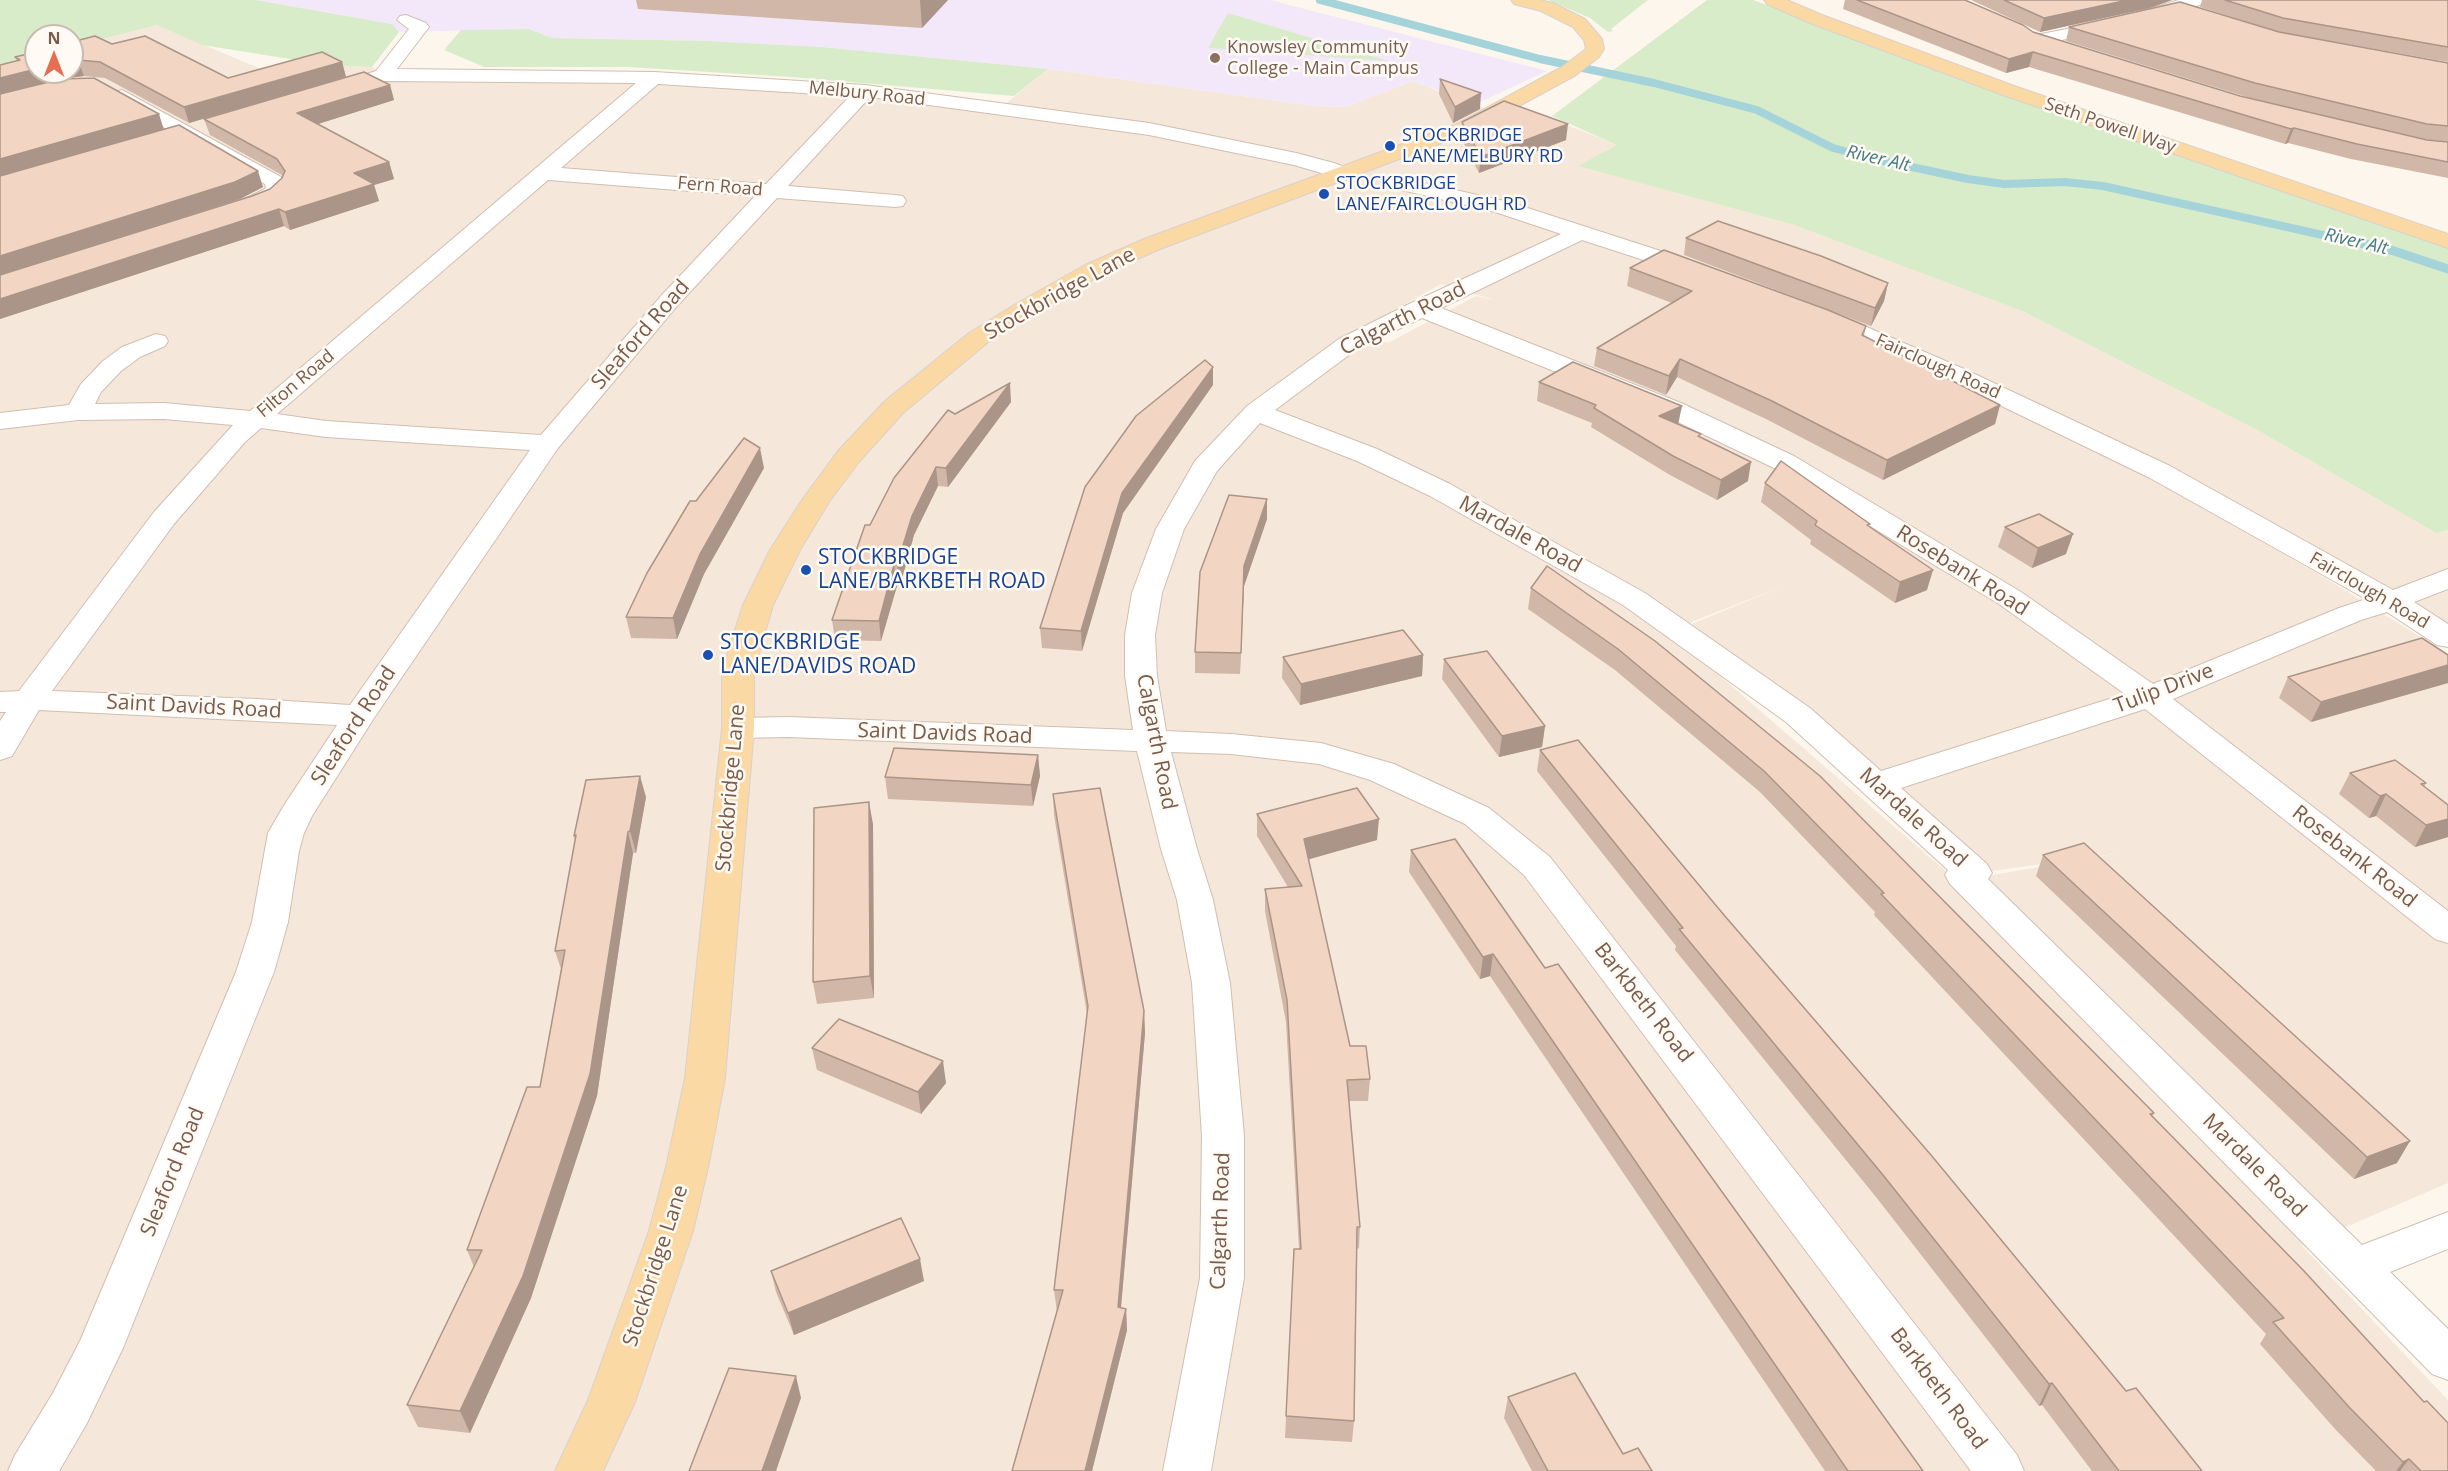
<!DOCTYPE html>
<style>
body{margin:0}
#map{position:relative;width:2448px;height:1471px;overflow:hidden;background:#fdf6ec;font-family:"Open Sans",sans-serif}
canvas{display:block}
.north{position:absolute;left:24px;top:24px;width:60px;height:60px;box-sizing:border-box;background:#fffaf3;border:2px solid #cabbb1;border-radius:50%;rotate:0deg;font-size:16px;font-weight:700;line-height:24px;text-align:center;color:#7a5c4d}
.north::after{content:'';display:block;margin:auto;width:21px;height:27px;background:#e76f51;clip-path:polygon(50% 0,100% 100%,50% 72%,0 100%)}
</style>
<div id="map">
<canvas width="2448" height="1471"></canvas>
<div class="north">N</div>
</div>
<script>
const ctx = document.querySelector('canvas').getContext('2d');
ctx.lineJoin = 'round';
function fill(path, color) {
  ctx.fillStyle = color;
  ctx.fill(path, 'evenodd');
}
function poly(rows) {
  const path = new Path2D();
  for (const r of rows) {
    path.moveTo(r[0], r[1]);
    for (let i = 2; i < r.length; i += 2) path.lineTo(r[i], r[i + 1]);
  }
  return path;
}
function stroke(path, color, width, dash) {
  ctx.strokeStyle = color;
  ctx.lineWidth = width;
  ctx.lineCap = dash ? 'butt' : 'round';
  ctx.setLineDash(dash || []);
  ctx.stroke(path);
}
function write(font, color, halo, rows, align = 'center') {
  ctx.font = font + ' "Open Sans",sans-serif';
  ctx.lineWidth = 5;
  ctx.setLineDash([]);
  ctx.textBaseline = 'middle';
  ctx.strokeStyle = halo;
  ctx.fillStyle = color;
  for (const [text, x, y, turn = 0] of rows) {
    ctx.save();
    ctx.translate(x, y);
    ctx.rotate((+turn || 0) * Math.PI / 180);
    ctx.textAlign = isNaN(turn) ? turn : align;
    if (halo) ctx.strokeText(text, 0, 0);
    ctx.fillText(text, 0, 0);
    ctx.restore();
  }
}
fill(poly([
 [157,25,263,70,328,65,372,67,395,82,624,83,838,95,996,112,1048,69,1315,106,1346,107,1412,81,1486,109,1544,116,1618,145,1579,166,1794,225,2022,311,2259,431,2436,533,2448,530,2448,624,2175,492,2325,578,2448,654,2448,1183,2302,1246,2448,1400,2448,1471,0,1471,0,66,36,72,72,72,72,47],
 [1441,284,1498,301,1476,296,1388,343,1353,333],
 [1784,586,1677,630,1875,785,1963,875,2115,854,1957,881,1668,631]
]), '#f5e8da');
fill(poly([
 [256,0,1270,0,1547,71,1476,104,1412,81,1346,107,1315,106,1048,69,822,47,707,41,552,38,529,29,399,32,392,24]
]), '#f3e8fa');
fill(poly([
 [0,0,256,0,392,24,399,32,372,67,328,65,202,45,157,25,72,47,72,36,36,36,36,57,0,66],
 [1548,0,1648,0,1611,29,1613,31,1608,32,1590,18],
 [1707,0,1753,0,2084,121,2448,246,2448,530,2436,533,2259,431,2022,311,1794,225,1578,166,1617,145,1552,116],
 [1228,13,1388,61,1208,48],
 [529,29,552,38,707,41,822,47,1048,69,1014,96,791,77,628,67,484,67,444,50,461,30]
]), '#d8ecc9');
stroke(poly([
 [1320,0,1540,59,1654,83,1757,110,1833,148,1879,160,1968,179,2004,184,2065,182,2103,186,2345,240]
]), '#a5d3da', 8);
stroke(poly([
 [2338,238,2391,250,2448,269]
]), '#a5d3da', 9);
const minor = poly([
 [2179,0,2205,0,2202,4,2162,18,2108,31,2036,45,2014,46,2008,45,2005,41,2008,37,2014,36,2036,35,2108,21,2179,0],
 [406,15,426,23,429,27,397,69,654,72,865,85,1149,123,1296,153,1334,163,1352,170,1355,174,1352,178,1345,180,1294,165,1149,135,870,97,788,186,895,195,903,196,906,201,903,206,895,207,777,198,677,306,558,448,374,718,312,816,304,833,299,851,288,922,274,972,123,1348,87,1423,59,1471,8,1471,15,1455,53,1393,80,1341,236,972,252,922,268,833,283,807,337,725,39,710,12,756,0,760,0,721,6,712,0,712,0,692,19,691,154,512,233,425,164,419,78,420,0,429,0,413,69,405,81,384,103,361,122,347,156,334,165,336,168,341,165,346,140,357,121,371,101,392,95,404,164,403,250,411,636,83,384,81,367,86,360,84,358,80,360,76,376,71,409,29,397,20,400,16,406,15],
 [658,84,850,96,766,184,561,168,658,84],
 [548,180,755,196,661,296,541,435,326,421,277,414,548,180],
 [261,428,326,437,530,450,350,705,257,699,52,691,174,524,245,442,261,428],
 [122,90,281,177,288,189,279,200,253,213,245,215,237,213,234,208,237,203,263,190,266,188,265,184,115,100,112,96,115,92,122,90],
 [1392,176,1509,202,1704,265,1708,270,1704,275,1696,277,1582,240,1441,308,1681,403,1794,456,2021,592,2153,684,2339,608,2366,599,2150,478,1946,379,1814,322,1811,317,1814,312,1823,310,1832,312,1964,369,2170,466,2393,590,2448,569,2448,589,2414,602,2448,624,2448,647,2437,645,2387,612,2361,620,2173,699,2448,911,2448,943,2435,939,2145,709,1901,788,1987,864,1992,873,1988,879,2362,1245,2448,1212,2448,1249,2390,1272,2448,1329,2448,1380,2432,1374,1950,884,1945,875,1948,870,1786,722,1623,605,1430,496,1357,461,1260,423,1217,471,1184,529,1162,593,1155,635,1157,676,1166,731,1231,734,1321,743,1394,764,1489,808,1550,857,2017,1455,2024,1471,1971,1471,1524,875,1465,824,1370,780,1319,764,1231,754,1171,752,1197,849,1213,900,1230,983,1244,1136,1244,1278,1211,1471,1163,1471,1200,1278,1202,1136,1192,983,1177,900,1161,849,1137,751,788,737,738,738,726,735,722,728,726,721,738,718,788,717,1133,730,1125,676,1125,635,1132,593,1156,529,1195,461,1247,406,1339,339,1411,303,1561,234,1495,212,1385,186,1381,182,1385,178,1392,176],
 [1422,318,1663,415,1774,468,1999,604,2125,694,1881,771,1810,708,1645,593,1450,484,1377,449,1275,410,1357,349,1422,318]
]);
const major = poly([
 [1511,0,1540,0,1553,3,1585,19,1602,39,1604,49,1599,57,1576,75,1471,132,1160,249,1101,275,1032,314,987,343,903,413,858,463,829,502,800,550,773,605,754,671,754,728,725,1078,709,1163,693,1231,635,1402,603,1471,555,1471,588,1400,649,1231,667,1163,685,1078,722,728,722,671,743,605,770,550,802,500,838,451,885,401,969,333,1016,304,1085,265,1144,239,1457,124,1562,67,1586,49,1584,40,1573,27,1541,11,1514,4,1511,0],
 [1764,0,1787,0,1822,15,2017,87,2448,234,2448,248,2003,95,1810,23,1767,4,1764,0]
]);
stroke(minor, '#d1beb0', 2);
stroke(major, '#dad1cd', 2);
fill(minor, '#fff');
fill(major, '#fbd9a5');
fill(poly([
 [636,0,948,0,922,28,638,9],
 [1845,0,1965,0,2033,32,2240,96,2427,140,2448,142,2448,178,2351,159,2288,143,2285,144,2029,67,2006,73,1843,9],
 [1971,0,2172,0,2150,8,2040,32],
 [2202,0,2448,0,2448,62,2279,32,2200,7],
 [2069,27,2279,32,2448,63,2448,142,2421,139,2250,98,2066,41],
 [72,42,112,44,228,78,342,62,346,77,189,123,105,78,84,76,63,79,164,130,263,187,240,199,76,251,252,196,270,189,282,178,282,175,210,135,204,119,390,85,394,100,318,124,389,162,394,179,374,185,379,201,290,230,284,226,0,319,0,65,17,61,15,57],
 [1440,79,1480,109,1453,123,1439,94],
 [1462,122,1566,140,1479,173,1461,138],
 [1686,238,1888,283,1884,301,1871,326,1684,255],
 [1630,268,1866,326,1864,336,2000,405,1995,424,1883,480,1768,420,1677,377,1666,395,1594,366,1597,348,1672,303,1627,286],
 [1539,382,1678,424,1701,437,1748,481,1717,500,1670,475,1591,427,1592,423,1537,401],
 [1213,385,1123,513,1082,651,1042,648,1040,628],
 [1011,402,948,487,938,486,914,535,900,586,897,586,881,641,835,640,832,620,955,414],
 [764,468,704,574,677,639,631,638,626,617,696,501],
 [1765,483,1869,527,1927,590,1895,603,1810,544,1811,540,1761,502],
 [1267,499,1267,519,1244,586,1240,674,1195,673,1195,652],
 [2005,527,2066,554,2032,568,1998,547],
 [1547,566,2154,1113,2152,1117,2448,1471,2376,1471,2335,1429,2260,1344,2266,1334,1874,915,1875,912,1760,792,1615,670,1528,609,1531,588],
 [1423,655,1422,676,1300,705,1282,678,1283,657],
 [2448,655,2448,683,2311,722,2279,698,2288,677],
 [1444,659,1545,726,1542,747,1499,757,1442,679],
 [1540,750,1724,915,2126,1391,2202,1471,2092,1471,2042,1405,2039,1406,1876,1197,1675,950,1676,946,1537,771],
 [1038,755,1040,776,1033,806,888,799,885,777],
 [2350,773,2426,783,2424,787,2448,805,2448,837,2415,847,2376,816,2369,818,2339,794],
 [1053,794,1144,1011,1145,1033,1121,1308,1126,1309,1127,1330,1092,1471,1012,1471,1057,1312,1054,1290,1087,1014,1054,815],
 [646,797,636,853,633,853,597,1096,531,1298,470,1433,418,1427,407,1405,474,1267,467,1250,540,1087,561,969,555,951,575,841,574,836],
 [1257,814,1377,840,1308,859,1350,1046,1370,1079,1368,1101,1349,1101,1360,1227,1359,1248,1357,1249,1354,1421,1352,1442,1285,1438,1294,1249,1299,1249,1286,1022,1265,911,1265,889,1288,887,1257,836],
 [873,824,874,998,817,1004,813,982],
 [1411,850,1545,968,1923,1471,1825,1471,1490,976,1480,979,1409,872],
 [2043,855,2397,1163,2354,1179,2036,876],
 [812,1048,946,1083,921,1114,817,1070],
 [771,1271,924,1281,794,1335,776,1292],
 [1508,1397,1623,1454,1652,1471,1532,1471,1504,1418]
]), '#d1b7a8');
fill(poly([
 [920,0,948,0,922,28],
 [2128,0,2172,0,2150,8,2040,32,2044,18],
 [2033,52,2029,67,2006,73,2009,59],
 [78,60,84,76,67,78,0,95,0,78,36,69,36,72,72,72,72,61],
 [342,62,346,77,189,123,184,107],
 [390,85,394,100,302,129,297,113],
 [1481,93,1480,109,1453,123,1455,107],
 [159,114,164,130,0,178,0,159],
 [1568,124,1566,140,1479,173,1481,157],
 [2294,128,2288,143,2285,144,2291,129],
 [389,162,394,179,374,185,379,201,290,230,285,212,354,173],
 [258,171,263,187,240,199,0,276,0,256],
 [279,209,284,226,0,319,0,299],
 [1888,283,1884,301,1871,326,1875,308],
 [1680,359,1677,377,1666,395,1669,376],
 [1213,367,1213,385,1123,513,1082,651,1081,631,1122,493],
 [1010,383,1011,402,948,487,946,468],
 [2000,405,1995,424,1883,480,1887,460],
 [1682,406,1678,425,1659,416],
 [760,448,764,468,704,574,677,639,673,618,700,554],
 [1751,462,1748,481,1717,500,1721,480],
 [936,467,938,486,914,535,900,586,897,565,912,516],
 [1267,499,1267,519,1244,586,1240,674,1244,566],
 [2073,534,2066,554,2032,568,2038,548],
 [894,565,897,586,881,641,879,621],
 [1933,570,1927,590,1895,603,1900,582],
 [1423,655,1422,676,1300,705,1301,684],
 [2448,665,2448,683,2311,722,2321,702],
 [1545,726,1542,747,1499,757,1502,736],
 [1038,755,1040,776,1033,806,1031,785],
 [640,776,646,797,636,853,630,831],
 [2386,794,2376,816,2369,818,2380,796],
 [869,802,873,824,874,998,870,976],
 [1379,819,1377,840,1303,861,1304,839],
 [2448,819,2448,837,2415,847,2426,825],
 [628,832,633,853,597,1096,531,1298,470,1433,460,1411],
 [1493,954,1490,976,1480,979,1483,957],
 [1144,1011,1145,1033,1119,1329,1118,1307],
 [943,1061,946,1083,921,1114,918,1092],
 [2410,1141,2397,1163,2354,1179,2367,1157],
 [920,1259,924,1281,794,1335,788,1313],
 [1126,1309,1127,1330,1092,1471,1085,1471],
 [796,1376,801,1398,776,1471,762,1471],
 [2052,1383,2042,1405,2039,1406,2049,1384],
 [2409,1459,2400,1471,2396,1471,2403,1462]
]), '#aa9588');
const building = poly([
 [1857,0,1965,0,2023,25,2033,32,2240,96,2427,140,2448,142,2448,162,2357,144,2294,128,2291,129,2033,52,2009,59,1857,0],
 [2004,0,2128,0,2044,18,2004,0],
 [2225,0,2448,0,2448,47,2283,18,2225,0],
 [2180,2,2279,32,2448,63,2448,126,2427,124,2255,83,2069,27,2180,2],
 [95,36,112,44,145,36,228,78,322,52,342,62,184,107,100,62,78,60,72,61,72,42,95,36],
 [36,52,36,69,0,78,0,65,20,60,15,57,36,52],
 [364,72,390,85,297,113,389,162,354,173,374,184,285,212,279,209,0,299,0,275,252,196,270,189,282,178,285,171,277,159,204,119,364,72],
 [94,78,159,114,0,159,0,94,61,79,94,78],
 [1440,79,1481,93,1455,107,1440,79],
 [1504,101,1568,124,1481,157,1462,122,1504,101],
 [179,125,258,171,235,182,0,256,0,176,179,125],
 [1718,221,1821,256,1888,283,1875,308,1686,238,1718,221],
 [1664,250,1828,310,1866,326,1862,335,2000,405,1887,460,1772,401,1680,359,1669,376,1597,348,1692,291,1630,268,1664,250],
 [1205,360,1213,367,1122,493,1081,631,1040,628,1085,487,1136,416,1205,360],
 [1573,362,1682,406,1659,416,1701,434,1698,436,1751,462,1721,480,1673,456,1594,408,1596,405,1539,382,1573,362],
 [1010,383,946,468,936,467,912,516,897,565,894,565,879,621,832,620,865,525,870,525,894,478,948,410,955,414,1010,383],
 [744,438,760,448,700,554,673,618,626,617,647,573,690,501,696,501,744,438],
 [1781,461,1870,524,1867,525,1933,570,1900,582,1815,525,1817,521,1765,483,1781,461],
 [1229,495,1267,499,1244,566,1241,653,1195,652,1200,572,1229,495],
 [2039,514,2073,534,2038,548,2005,527,2039,514],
 [1547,566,1655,641,1820,776,2154,1113,2150,1114,2304,1271,2424,1402,2427,1401,2448,1423,2448,1471,2421,1471,2409,1459,2403,1462,2349,1407,2273,1322,2284,1318,1881,894,1884,893,1764,771,1618,649,1531,588,1547,566],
 [1403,630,1423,655,1301,684,1283,657,1403,630],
 [2422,638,2448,655,2448,665,2321,702,2288,677,2422,638],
 [1487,651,1545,726,1502,736,1444,659,1487,651],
 [1578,740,1724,915,1931,1155,2126,1391,2136,1388,2202,1471,2119,1471,2052,1383,2049,1384,1883,1175,1679,929,1683,928,1540,750,1578,740],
 [894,748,1038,755,1031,785,885,777,894,748],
 [2395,760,2426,783,2421,784,2448,805,2448,819,2426,825,2386,794,2380,796,2350,773,2395,760],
 [640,776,630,831,628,832,590,1074,523,1276,460,1411,407,1405,482,1250,467,1250,527,1087,540,1087,565,950,555,951,576,835,574,836,586,780,640,776],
 [1100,788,1144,1011,1118,1307,1126,1309,1085,1471,1012,1471,1063,1290,1054,1290,1088,1006,1053,794,1100,788],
 [1357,788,1379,819,1304,839,1350,1046,1366,1046,1370,1079,1347,1080,1360,1227,1357,1227,1354,1421,1286,1416,1294,1249,1301,1249,1287,1000,1265,889,1302,886,1257,814,1357,788],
 [869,802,870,976,813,982,814,808,869,802],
 [1455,839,1545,968,1558,964,1923,1471,1848,1471,1493,954,1483,957,1411,850,1455,839],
 [2084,843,2410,1141,2367,1157,2043,855,2084,843],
 [839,1019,943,1061,918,1092,812,1048,839,1019],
 [901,1218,920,1259,788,1313,771,1271,901,1218],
 [729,1368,796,1376,762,1471,689,1471,729,1368],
 [1575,1373,1623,1454,1638,1448,1652,1471,1548,1471,1508,1397,1575,1373]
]);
fill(building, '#f3d5c3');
stroke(building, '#aa9588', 1.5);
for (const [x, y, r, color] of [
 [1215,58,6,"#8d6e63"],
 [1390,146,6,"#1a4fb4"],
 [1324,194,6,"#1a4fb4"],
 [806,570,6,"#1a4fb4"],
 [708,655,6,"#1a4fb4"]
]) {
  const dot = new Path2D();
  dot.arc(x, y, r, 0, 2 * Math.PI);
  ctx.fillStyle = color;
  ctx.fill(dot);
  stroke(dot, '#fffaf3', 2);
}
write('18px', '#785e54', '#fffaf3', [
 ["Knowsley Community",1227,48],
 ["College - Main Campus",1227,69]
], 'left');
write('18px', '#7a5c4d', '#fffaf3', [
 ["Melbury Road",867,94,6],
 ["Seth Powell Way",2110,126,19],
 ["Fern Road",720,187,5],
 ["Fairclough Road",1938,367,24],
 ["Filton Road",296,384,-40],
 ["Fairclough Road",2369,591,30]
]);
write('18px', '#164399', '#fffaf3', [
 ["STOCKBRIDGE",1402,136],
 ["LANE/MELBURY RD",1402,157],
 ["STOCKBRIDGE",1336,184],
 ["LANE/FAIRCLOUGH RD",1336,205]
], 'left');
write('italic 18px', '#437c86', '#fffaf3', [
 ["River Alt",1878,159,13],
 ["River Alt",2356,242,13]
]);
write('21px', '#7a5c4d', '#fffaf3', [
 ["Stockbridge Lane",1060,294,-29],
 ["Calgarth Road",1403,319,-27],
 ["Sleaford Road",641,335,-49],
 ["Mardale Road",1520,535,29],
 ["Rosebank Road",1962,571,32],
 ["Tulip Drive",2164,689,-21],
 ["Saint Davids Road",194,707,3],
 ["Sleaford Road",354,726,-57],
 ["Saint Davids Road",945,734,2],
 ["Calgarth Road",1156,742,79],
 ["Stockbridge Lane",731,788,-85],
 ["Mardale Road",1913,818,42],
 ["Rosebank Road",2354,857,38],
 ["Barkbeth Road",1643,1003,52],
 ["Mardale Road",2254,1166,45],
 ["Sleaford Road",173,1172,-68],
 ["Calgarth Road",1221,1221,-88],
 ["Stockbridge Lane",656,1266,-72],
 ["Barkbeth Road",1938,1389,53]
]);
write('21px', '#164399', '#fffaf3', [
 ["STOCKBRIDGE",818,558],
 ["LANE/BARKBETH ROAD",818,582],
 ["STOCKBRIDGE",720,643],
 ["LANE/DAVIDS ROAD",720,667]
], 'left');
</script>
